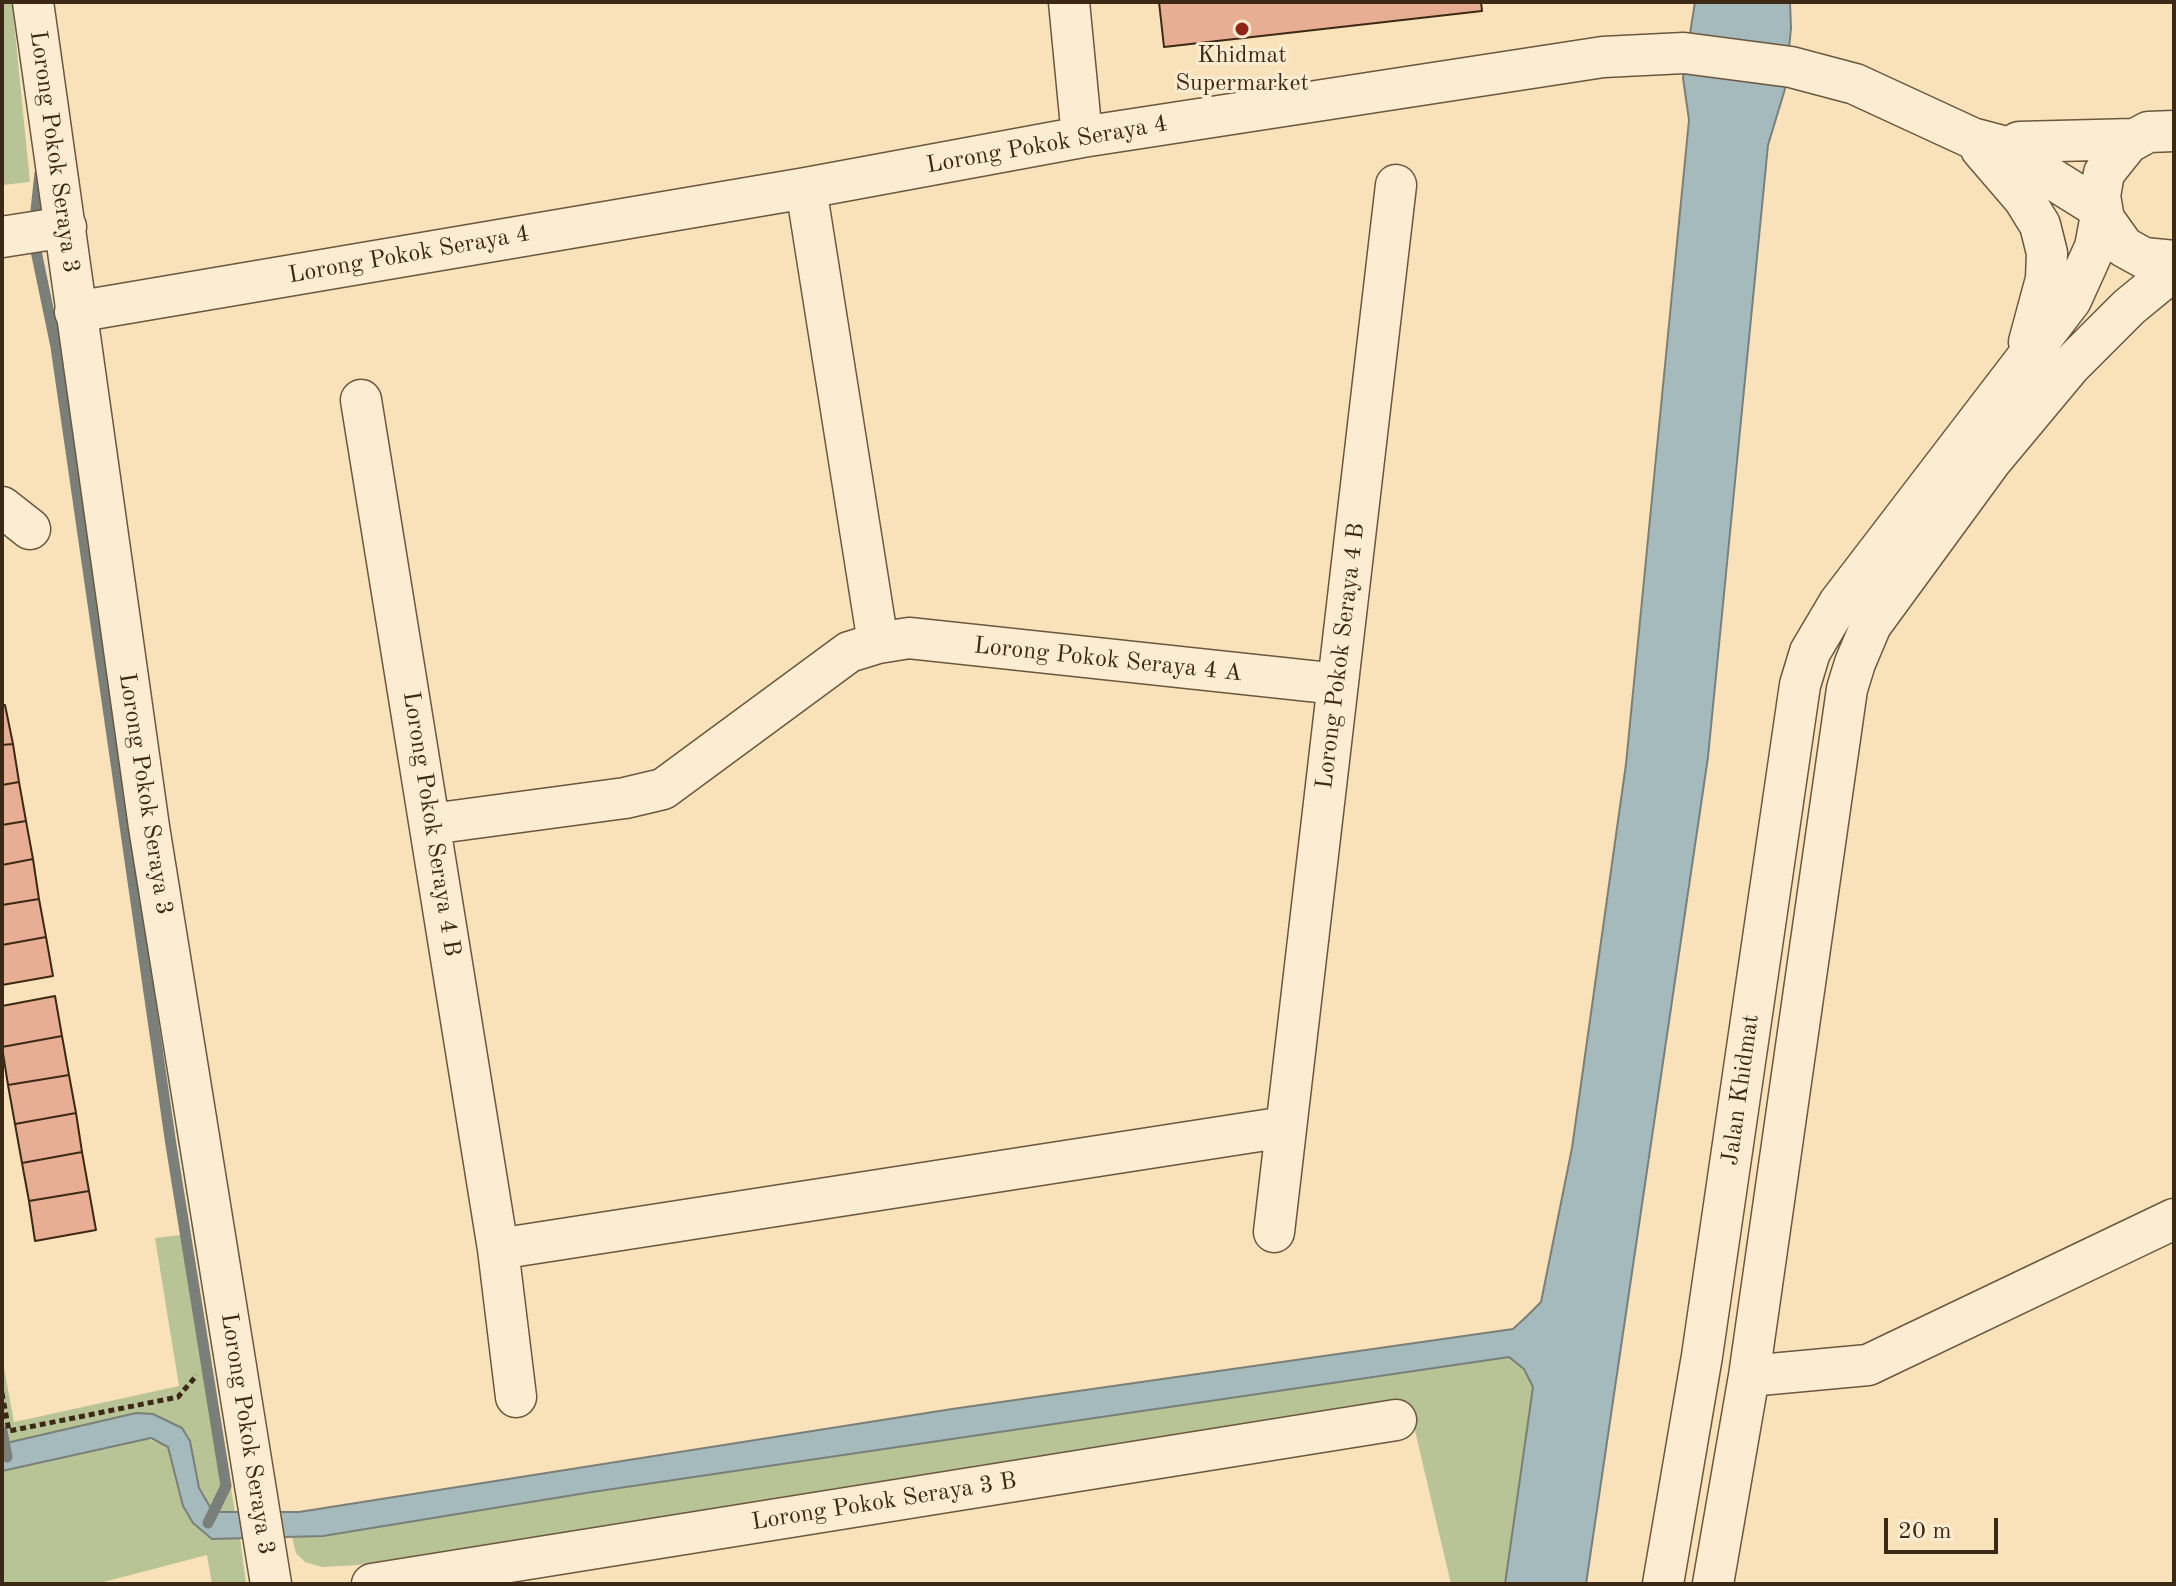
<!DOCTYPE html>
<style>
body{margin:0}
#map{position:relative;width:2176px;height:1586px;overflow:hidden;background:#f9e2ba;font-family:"Old Standard TT",serif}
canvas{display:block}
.frame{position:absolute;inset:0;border:4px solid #3b2915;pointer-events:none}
.scale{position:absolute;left:1884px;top:1518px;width:114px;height:36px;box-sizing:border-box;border:4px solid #3b2915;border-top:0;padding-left:10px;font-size:24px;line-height:28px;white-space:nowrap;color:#3b2915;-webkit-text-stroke:6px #fbecd2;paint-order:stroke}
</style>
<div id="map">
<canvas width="2176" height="1586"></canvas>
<div class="frame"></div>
<div class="scale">20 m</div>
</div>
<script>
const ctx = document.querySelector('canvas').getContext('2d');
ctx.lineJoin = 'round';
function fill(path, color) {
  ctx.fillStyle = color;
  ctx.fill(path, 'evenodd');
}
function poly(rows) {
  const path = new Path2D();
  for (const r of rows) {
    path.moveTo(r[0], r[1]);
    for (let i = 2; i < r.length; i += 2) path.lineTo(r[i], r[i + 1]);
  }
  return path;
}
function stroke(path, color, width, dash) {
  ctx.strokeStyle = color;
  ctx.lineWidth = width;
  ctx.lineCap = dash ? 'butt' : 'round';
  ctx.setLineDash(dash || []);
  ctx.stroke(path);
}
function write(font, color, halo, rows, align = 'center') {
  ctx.font = font + ' "Old Standard TT",serif';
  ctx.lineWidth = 6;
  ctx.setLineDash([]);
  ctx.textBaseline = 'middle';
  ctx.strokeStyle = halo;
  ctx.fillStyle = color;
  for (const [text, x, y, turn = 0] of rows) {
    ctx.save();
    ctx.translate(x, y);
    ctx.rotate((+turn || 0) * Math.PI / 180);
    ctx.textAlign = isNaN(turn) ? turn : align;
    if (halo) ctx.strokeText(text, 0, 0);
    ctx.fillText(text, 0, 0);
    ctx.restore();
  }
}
fill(poly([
 [2,2,12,2,30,182,2,185],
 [189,1234,235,1512,213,1513,199,1488,194,1458,136,1413,2,1444,2,1357,14,1422,179,1386,155,1238],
 [1509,1357,1524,1369,1533,1387,1505,1584,1451,1584,1408,1401,359,1565,322,1567,305,1562,296,1553,292,1537,323,1536,592,1492],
 [143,1437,168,1447,183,1506,212,1539,240,1538,246,1584,212,1584,207,1555,96,1584,2,1584,2,1471]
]), '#b8c495');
const water = poly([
 [1695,2,1790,2,1791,28,1785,89,1768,145,1708,757,1586,1584,1505,1584,1533,1387,1524,1369,1509,1357,592,1492,323,1536,212,1539,193,1523,183,1506,168,1447,151,1438,2,1471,2,1444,136,1413,153,1414,182,1428,190,1441,199,1488,213,1512,299,1512,952,1409,1513,1329,1527,1316,1541,1302,1572,1148,1626,764,1689,120,1683,78,1695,2]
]);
fill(water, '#a4babc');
stroke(water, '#7a8079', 2);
stroke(poly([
 [36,210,40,173],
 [35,246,56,347,171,1145,226,1486,208,1523],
 [2,1431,7,1457]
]), '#7a8079', 11);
const building = poly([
 [1159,2,1481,2,1482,11,1164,47,1159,2],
 [2,705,5,705,13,744,2,745,2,705],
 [13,744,19,782,2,785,2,745,13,744],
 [19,782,26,821,2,825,2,785,19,782],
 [26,821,33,859,2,865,2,825,26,821],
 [33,859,39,899,2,905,2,865,33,859],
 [39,899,46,937,2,945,2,905,39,899],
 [46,937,53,976,2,985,2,945,46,937],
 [55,996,62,1036,2,1047,2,1006,55,996],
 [62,1036,69,1075,8,1085,2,1047,62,1036],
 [69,1075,76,1113,15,1124,8,1085,69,1075],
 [76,1113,82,1152,22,1163,15,1124,76,1113],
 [82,1152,89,1191,29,1201,22,1163,82,1152],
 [89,1191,96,1230,35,1241,29,1201,89,1191]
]);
fill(building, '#e8ae94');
stroke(building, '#3b2915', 2);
const minor = poly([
 [33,2,149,827,271,1584],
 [1069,2,1082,137],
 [2174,131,2148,132,2128,143,2104,173,2100,196,2104,219,2124,247,2144,258,2174,261],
 [2010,148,2019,142,2134,139],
 [1981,149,2024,199,2040,225,2047,253,2046,279,2029,342],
 [806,188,878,643],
 [2,237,66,227],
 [75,312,806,188,1082,137,1603,57,1684,53,1791,67,1855,84,1972,138,2010,148,2014,155,2102,210],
 [361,400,498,1249,516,1397],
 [2,507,30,529],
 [431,824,625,798,663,789,849,652,878,643,909,638,1338,684],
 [1274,1232,1396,185],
 [498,1249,1285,1127],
 [1749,1376,1868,1365,2174,1219],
 [372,1584,1396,1420],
 [1663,1584,1702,1356,1800,685,1810,652,1839,603,2071,300,2095,247,2102,210],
 [1713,1584,1749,1376,1847,689,1855,663,1871,625,1991,461,2071,365,2129,307,2174,270]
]);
stroke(minor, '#6a573e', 43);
stroke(poly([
 [2,1393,9,1431,178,1397,197,1375]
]), '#3b2915', 5, [6, 4]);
stroke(minor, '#fbecd2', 40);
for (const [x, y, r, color] of [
 [1242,29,8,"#8f2418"]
]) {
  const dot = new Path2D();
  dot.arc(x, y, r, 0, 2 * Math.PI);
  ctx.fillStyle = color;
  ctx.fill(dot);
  stroke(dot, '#fbecd2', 3);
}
write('24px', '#3b2915', '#fbecd2', [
 ["Khidmat",1242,56],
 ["Supermarket",1242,84]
]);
write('24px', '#3b2915', '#fbecd2', [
 ["Lorong Pokok Seraya 4",1047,145,-10],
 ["Lorong Pokok Seraya 3",54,152,82],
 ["Lorong Pokok Seraya 4",409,255,-10],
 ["Lorong Pokok Seraya 4 B",1341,656,-83],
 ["Lorong Pokok Seraya 4 A",1108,660,6],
 ["Lorong Pokok Seraya 3",145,794,81],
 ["Lorong Pokok Seraya 4 B",431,824,81],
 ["Jalan Khidmat",1741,1090,-82],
 ["Lorong Pokok Seraya 3",247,1434,81],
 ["Lorong Pokok Seraya 3 B",884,1502,-9]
]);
</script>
